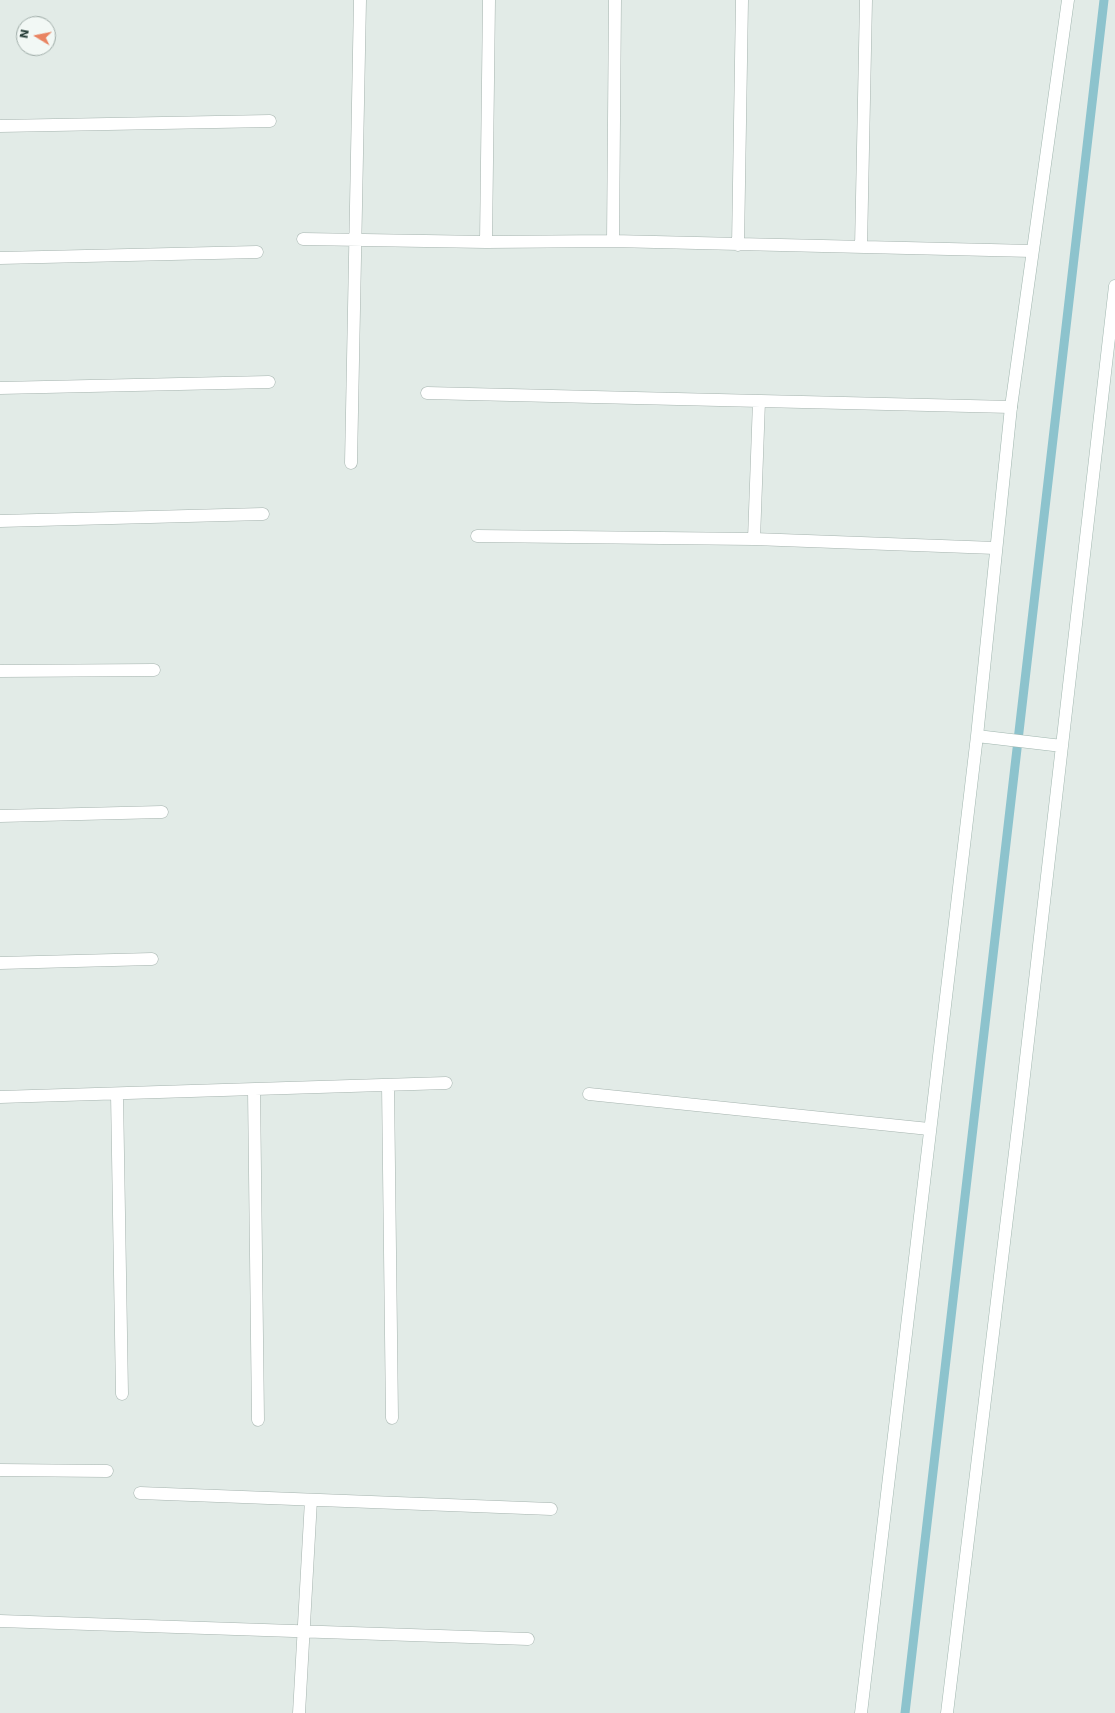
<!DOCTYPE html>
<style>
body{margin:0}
#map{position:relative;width:1115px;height:1713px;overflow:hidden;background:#e2ebe7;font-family:"DejaVu Sans",sans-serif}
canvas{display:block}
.north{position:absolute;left:16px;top:16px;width:40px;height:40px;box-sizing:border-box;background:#f2f8f5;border:1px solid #9faca8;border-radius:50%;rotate:280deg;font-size:11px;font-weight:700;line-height:16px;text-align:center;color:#233b35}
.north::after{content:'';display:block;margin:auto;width:14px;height:18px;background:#e98462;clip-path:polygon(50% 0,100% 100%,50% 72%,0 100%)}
</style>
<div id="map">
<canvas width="1115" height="1713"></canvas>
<div class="north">N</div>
</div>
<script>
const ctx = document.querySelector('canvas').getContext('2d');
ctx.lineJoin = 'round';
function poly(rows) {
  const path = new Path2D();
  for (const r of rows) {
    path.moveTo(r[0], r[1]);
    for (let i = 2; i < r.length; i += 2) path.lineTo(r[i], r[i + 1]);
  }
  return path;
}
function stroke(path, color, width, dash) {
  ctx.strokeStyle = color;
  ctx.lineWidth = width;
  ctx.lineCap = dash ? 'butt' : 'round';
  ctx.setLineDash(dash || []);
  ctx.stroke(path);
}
stroke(poly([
 [905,1713,1104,0]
]), '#8dc3cd', 9);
const lane = poly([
 [589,1094,929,1129]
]);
const street = poly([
 [0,126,270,121],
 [303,239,486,242,613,241,1032,251],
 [613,241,615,0],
 [486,242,489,0],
 [738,245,742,0],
 [861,247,866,0],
 [0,258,257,252],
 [0,388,269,382],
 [427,393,1011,407],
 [351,463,360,0],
 [0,521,263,514],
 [477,536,754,539,995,548],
 [754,539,759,401],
 [0,671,154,670],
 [0,816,162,812],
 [0,963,152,959],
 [388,1085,392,1418],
 [254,1090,258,1420],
 [117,1094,122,1394],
 [0,1097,446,1083],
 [0,1470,107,1471],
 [140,1493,551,1509],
 [0,1621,528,1639],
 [299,1713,311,1500]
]);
const secondary = poly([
 [977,736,1062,746],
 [861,1713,977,736,1011,407,1068,0],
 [947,1713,1019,1119,1115,286]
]);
stroke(lane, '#a5b3ae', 13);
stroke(street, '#a5b3ae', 13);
stroke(secondary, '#a1b6af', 13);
stroke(lane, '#fff', 12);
stroke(street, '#fff', 12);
stroke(secondary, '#fff', 12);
</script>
